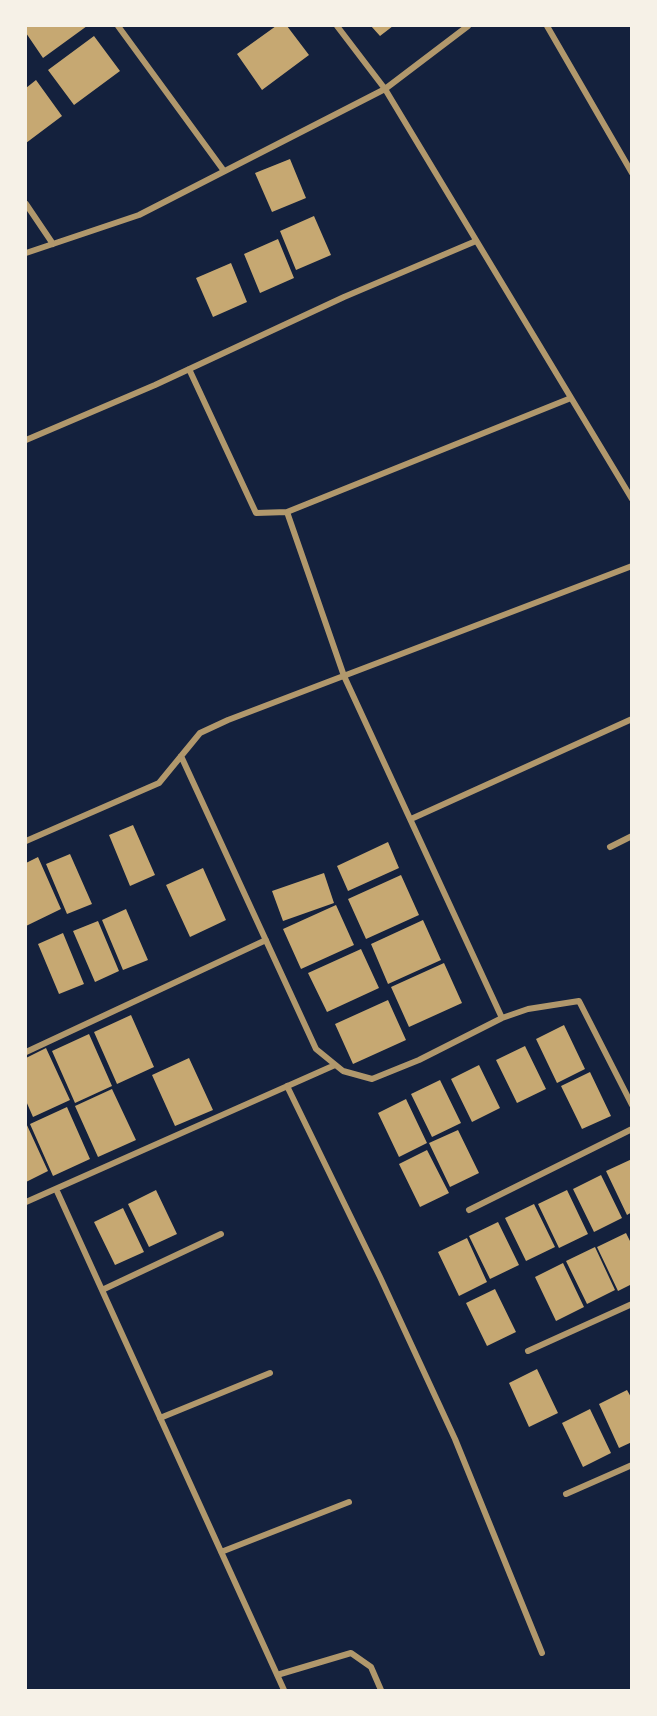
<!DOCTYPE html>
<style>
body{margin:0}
#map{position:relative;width:657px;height:1716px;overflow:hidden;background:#14213d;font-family:Cabin,sans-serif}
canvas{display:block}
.frame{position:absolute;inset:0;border:27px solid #f6f1e7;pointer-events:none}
</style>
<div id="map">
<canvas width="657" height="1716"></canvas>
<div class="frame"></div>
</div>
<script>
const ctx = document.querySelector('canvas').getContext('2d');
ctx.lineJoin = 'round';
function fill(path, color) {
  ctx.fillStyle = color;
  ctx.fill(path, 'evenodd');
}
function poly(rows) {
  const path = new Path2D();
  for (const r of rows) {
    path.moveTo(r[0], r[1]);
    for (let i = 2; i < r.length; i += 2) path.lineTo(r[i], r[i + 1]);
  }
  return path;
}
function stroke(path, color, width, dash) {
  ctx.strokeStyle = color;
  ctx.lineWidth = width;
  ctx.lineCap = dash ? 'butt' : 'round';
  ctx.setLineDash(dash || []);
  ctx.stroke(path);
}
fill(poly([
 [26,26,87,26,43,58,26,33],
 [276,26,287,26,309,55,262,90,237,54],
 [371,26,393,26,380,36],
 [94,36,120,71,74,105,48,70],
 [36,80,62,116,26,143,26,88],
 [290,159,306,198,272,212,255,173],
 [314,216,331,255,296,270,280,231],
 [278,239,294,278,260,293,244,254],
 [231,263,247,302,213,317,196,278],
 [133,825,155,875,130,886,109,835],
 [388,842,399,868,348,891,337,866],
 [70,854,92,904,67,914,46,864],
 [38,857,61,909,26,926,26,863],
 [203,868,226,920,190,937,166,885],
 [324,873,334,903,283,921,272,891],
 [401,875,419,915,366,939,348,899],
 [336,905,354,945,301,969,283,929],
 [126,909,148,960,123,970,102,920],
 [423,920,441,960,388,984,371,944],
 [98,921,119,971,95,982,73,931],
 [63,933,84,984,59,994,38,944],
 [361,949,379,988,327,1012,308,973],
 [444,963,462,1003,409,1027,391,987],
 [388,1000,406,1040,353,1064,335,1024],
 [131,1015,154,1067,117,1084,94,1032],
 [564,1025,585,1069,557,1083,536,1039],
 [89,1034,112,1086,75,1103,52,1051],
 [525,1046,546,1089,517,1103,496,1060],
 [46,1048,70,1100,33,1117,26,1101,26,1058],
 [189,1058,213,1110,175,1126,152,1075],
 [479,1065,500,1108,472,1122,451,1079],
 [590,1072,611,1116,582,1129,561,1086],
 [440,1080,461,1123,432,1137,411,1094],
 [112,1089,136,1140,98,1157,75,1106],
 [406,1099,427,1143,399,1157,378,1113],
 [67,1107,90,1159,53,1176,30,1124],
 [26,1123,48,1171,26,1182],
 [458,1130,479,1173,450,1187,429,1143],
 [427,1150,449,1193,420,1207,399,1164],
 [632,1159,632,1212,627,1215,606,1171],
 [601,1175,622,1218,594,1232,573,1189],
 [156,1190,177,1234,149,1247,128,1204],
 [567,1190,588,1234,559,1248,538,1204],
 [534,1204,555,1247,526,1261,505,1218],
 [123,1208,144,1252,115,1265,94,1222],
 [498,1222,519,1265,490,1279,469,1236],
 [626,1233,632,1245,632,1284,618,1291,597,1247],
 [467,1238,487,1282,459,1296,438,1252],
 [595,1247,615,1290,587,1304,566,1261],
 [563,1263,584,1307,556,1321,535,1277],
 [495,1289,516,1332,487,1346,466,1303],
 [537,1369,558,1413,529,1427,509,1383],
 [627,1390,632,1399,632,1442,619,1448,599,1404],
 [590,1409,611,1453,583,1467,562,1423]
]), '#c6a872');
stroke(poly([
 [118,26,224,171],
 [468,26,385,89,632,499],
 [547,26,632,173],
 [26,204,53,244],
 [26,253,139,215,385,89,337,26],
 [189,369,256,513,287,512],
 [26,440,155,385,344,297,476,241],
 [181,756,316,1049,343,1071,372,1079,419,1060,502,1018,528,1009,579,1001,632,1105],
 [411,819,632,719],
 [26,841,159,783,200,733,228,720,632,566],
 [610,847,632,836],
 [502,1018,344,676,287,512,571,398],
 [26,1052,266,940],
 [287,1086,380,1277,455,1439,542,1653],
 [56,1189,284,1690],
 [26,1202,335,1065],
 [469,1210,632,1129],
 [102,1290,221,1234],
 [528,1351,632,1304],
 [160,1418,270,1373],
 [566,1494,632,1465],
 [221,1552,349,1502],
 [277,1675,351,1653,371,1667,381,1690]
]), '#b1986c', 6);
</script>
